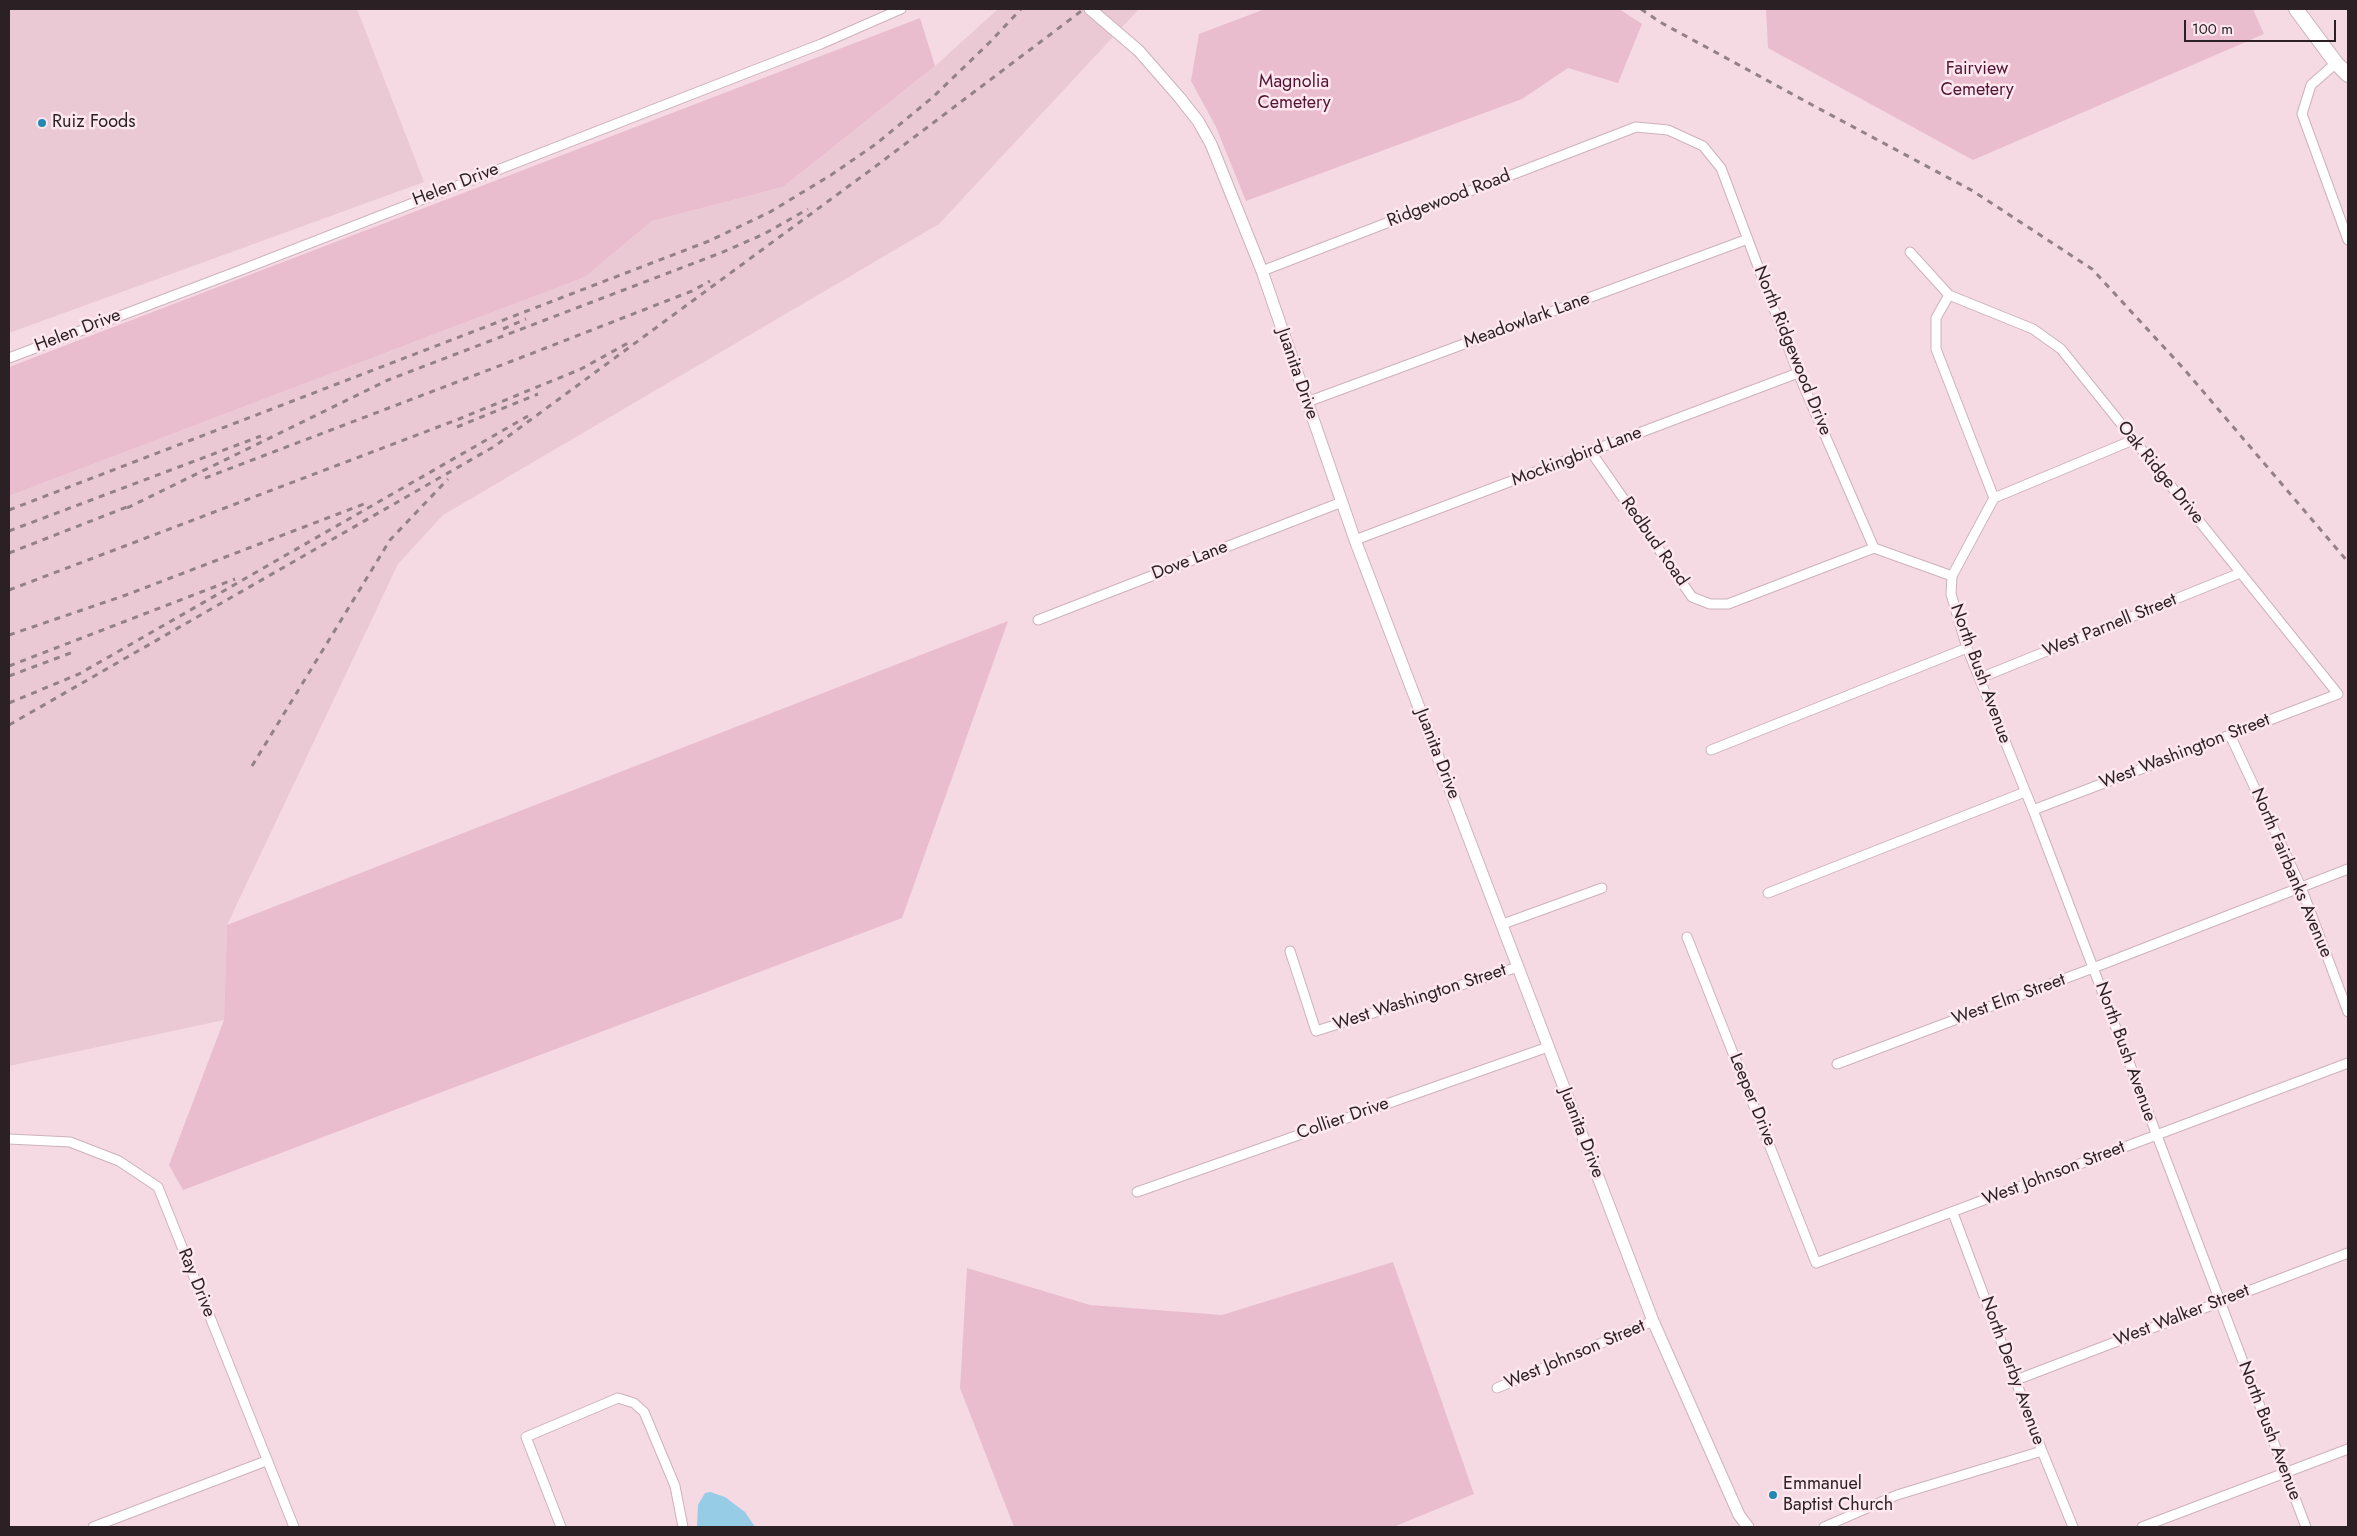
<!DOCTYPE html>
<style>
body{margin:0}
#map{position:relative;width:2357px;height:1536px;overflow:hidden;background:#f5d9e3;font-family:Jost,sans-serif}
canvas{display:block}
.frame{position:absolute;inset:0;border:10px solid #2b2125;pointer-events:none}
.scale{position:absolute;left:2184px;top:20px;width:152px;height:22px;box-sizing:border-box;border:2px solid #2b2125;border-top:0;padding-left:6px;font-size:15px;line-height:18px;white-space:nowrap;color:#2b2125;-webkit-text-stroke:4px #fee8f0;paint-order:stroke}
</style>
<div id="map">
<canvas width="2357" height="1536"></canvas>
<div class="frame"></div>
<div class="scale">100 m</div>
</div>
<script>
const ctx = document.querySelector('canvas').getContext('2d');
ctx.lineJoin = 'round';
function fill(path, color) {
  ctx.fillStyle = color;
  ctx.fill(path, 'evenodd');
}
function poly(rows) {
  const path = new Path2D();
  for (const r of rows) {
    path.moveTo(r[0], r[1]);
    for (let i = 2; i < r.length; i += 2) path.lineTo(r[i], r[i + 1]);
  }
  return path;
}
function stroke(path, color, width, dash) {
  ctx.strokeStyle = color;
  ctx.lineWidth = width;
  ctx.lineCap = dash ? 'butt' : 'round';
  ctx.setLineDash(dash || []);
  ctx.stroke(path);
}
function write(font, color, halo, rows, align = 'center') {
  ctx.font = font + ' Jost,sans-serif';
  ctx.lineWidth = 5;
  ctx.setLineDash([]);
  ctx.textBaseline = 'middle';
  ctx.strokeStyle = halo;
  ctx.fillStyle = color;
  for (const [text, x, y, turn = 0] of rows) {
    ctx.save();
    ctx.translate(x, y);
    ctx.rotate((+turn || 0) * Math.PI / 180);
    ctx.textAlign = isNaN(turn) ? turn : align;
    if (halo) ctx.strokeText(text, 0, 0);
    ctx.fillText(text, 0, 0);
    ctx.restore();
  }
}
fill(poly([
 [9,9,357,9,424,182,9,333],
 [998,9,1139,9,939,224,443,515,398,564,227,925,224,1020,9,1066,9,496,585,277,652,221,783,187,935,66]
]), '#ebc9d4');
fill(poly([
 [1265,9,1619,9,1642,24,1618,83,1568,68,1522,99,1246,201,1216,127,1191,81,1199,34],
 [1766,9,2253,9,2264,34,1973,160,1768,48],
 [920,18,935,66,783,187,652,221,585,277,9,496,9,367],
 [1008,621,902,918,183,1190,169,1165,224,1020,227,925],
 [1393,1262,1474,1494,1393,1527,1014,1527,960,1388,967,1268,1090,1305,1222,1315]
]), '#e9bdcd');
fill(poly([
 [710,1492,725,1497,745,1512,755,1527,697,1527,698,1505,705,1493]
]), '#97cce7');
const minor = poly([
 [2336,63,2311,85,2302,114,2348,240],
 [1910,252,1949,295,1936,318,1936,349,1994,498,1952,576,1951,594,1967,648,2033,810,2306,1527],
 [1262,271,1636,127,1668,130,1703,146,1721,168,1798,373,1874,548,1952,576],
 [1949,295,2033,329,2061,349,2338,694,2033,810],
 [9,358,241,270,821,44,901,9],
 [1307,402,1748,239],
 [1591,452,1692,597,1710,604,1728,604,1874,548],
 [1994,498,2133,440],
 [1355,540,1798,373],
 [1038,620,1342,502],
 [1980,678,2240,573],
 [2230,735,2301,887,2348,1012],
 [1711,750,1967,648],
 [1768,893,2025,792],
 [1503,924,1602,888],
 [1687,937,1816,1263,2348,1063],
 [1290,951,1316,1031,1518,967],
 [1837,1064,2093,968,2348,869],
 [9,1139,70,1142,119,1161,158,1187,294,1527],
 [1137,1192,1548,1047],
 [1953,1213,2042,1451,2073,1527],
 [2016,1380,2348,1253],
 [1497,1388,1653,1321],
 [93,1527,266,1461],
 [561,1527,526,1437,618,1398,634,1403,644,1412,675,1486,683,1527],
 [1824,1527,1897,1495,2042,1451],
 [2142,1527,2348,1449]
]);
const tertiary = poly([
 [1090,9,1139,51,1180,98,1198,121,1211,144,1262,271,1355,540,1653,1321,1739,1515,1748,1527]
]);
const primary = poly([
 [2296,9,2336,63,2348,75]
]);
stroke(minor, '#cdb2bc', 11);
stroke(tertiary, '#cdb2bc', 13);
stroke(primary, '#cdb2bc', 16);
stroke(minor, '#fff', 9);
stroke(tertiary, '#fff', 11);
stroke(primary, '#fff', 14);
stroke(poly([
 [1641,9,1660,22,1816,107,1973,191,2092,269,2184,369,2348,562],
 [503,329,526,319],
 [457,427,538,394],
 [205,478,520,358,692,291,710,281],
 [127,508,388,380,723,252,764,234,808,209],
 [9,510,709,241,770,212,831,175,876,144,933,97,990,42,1021,9],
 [9,531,261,436],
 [9,553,132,505],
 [9,590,459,419,581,369,628,343],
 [9,635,126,595,364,504],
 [9,666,235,579],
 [9,676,76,651],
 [9,703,79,674,528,416],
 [9,725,495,446,872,169,1084,9],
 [252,766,390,540,448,479]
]), '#948087', 3, [6, 6]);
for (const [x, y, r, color] of [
 [42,123,5,"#2389b2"],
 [1773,1495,5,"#2389b2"]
]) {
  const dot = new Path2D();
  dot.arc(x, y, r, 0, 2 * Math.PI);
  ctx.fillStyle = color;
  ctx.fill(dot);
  stroke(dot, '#fee8f0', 2);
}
write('18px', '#521432', '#fee8f0', [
 ["Fairview",1977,70],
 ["Cemetery",1977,91],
 ["Magnolia",1294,83],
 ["Cemetery",1294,104]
]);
write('18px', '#2b2125', '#fee8f0', [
 ["Ruiz Foods",52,123],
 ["Emmanuel",1783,1485],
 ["Baptist Church",1783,1506]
], 'left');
write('18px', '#2b2125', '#fee8f0', [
 ["Helen Drive",456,185,-21],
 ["Ridgewood Road",1449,199,-21],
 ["Meadowlark Lane",1527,321,-20],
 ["Helen Drive",78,331,-21],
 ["North Ridgewood Drive",1792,351,68],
 ["Juanita Drive",1297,374,71],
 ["Mockingbird Lane",1577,457,-21],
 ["Oak Ridge Drive",2160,473,51],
 ["Redbud Road",1654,542,55],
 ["Dove Lane",1190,561,-21],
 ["West Parnell Street",2110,626,-22],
 ["North Bush Avenue",1980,674,70],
 ["West Washington Street",2185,752,-21],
 ["Juanita Drive",1437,754,69],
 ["North Fairbanks Avenue",2291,873,67],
 ["West Washington Street",1420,998,-18],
 ["West Elm Street",2009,1000,-20],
 ["North Bush Avenue",2125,1052,70],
 ["Leeper Drive",1752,1100,68],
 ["Collier Drive",1343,1119,-19],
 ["Juanita Drive",1581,1133,69],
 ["West Johnson Street",2054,1174,-21],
 ["Ray Drive",196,1283,68],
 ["West Walker Street",2182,1316,-21],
 ["West Johnson Street",1575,1355,-23],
 ["North Derby Avenue",2012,1371,70],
 ["North Bush Avenue",2269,1431,69]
]);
</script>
